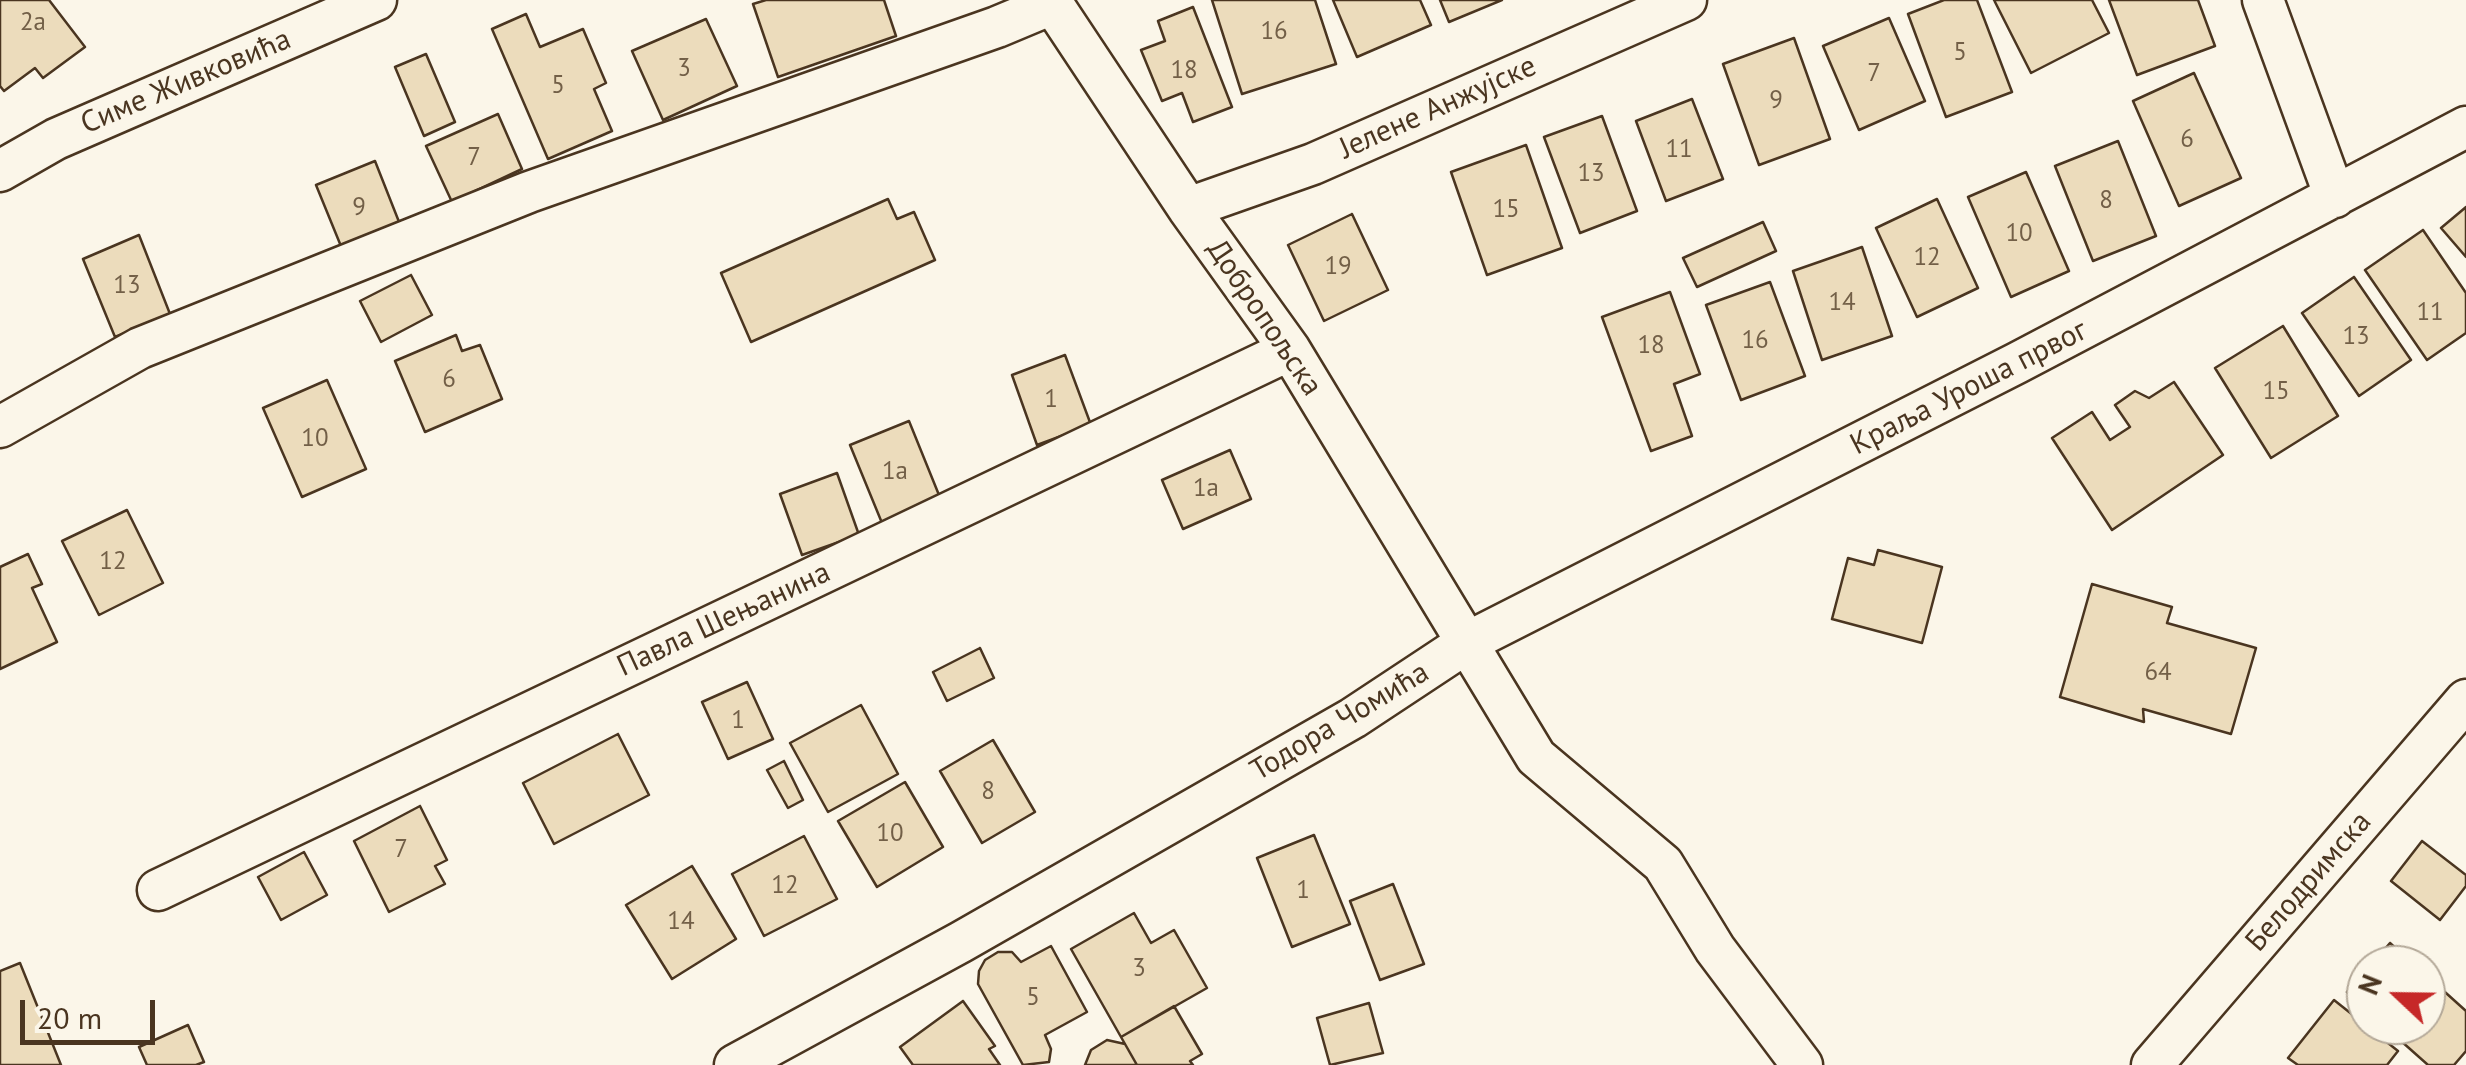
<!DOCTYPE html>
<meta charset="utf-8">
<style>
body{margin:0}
#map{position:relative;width:2466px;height:1065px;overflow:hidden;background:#fbf6e9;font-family:"PT Sans",sans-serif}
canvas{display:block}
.north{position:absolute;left:2346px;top:945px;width:100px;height:100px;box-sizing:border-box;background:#fbf6e9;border:2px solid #b4a999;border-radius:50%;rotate:292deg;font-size:28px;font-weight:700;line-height:40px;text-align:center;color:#4a3520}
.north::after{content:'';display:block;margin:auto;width:35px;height:45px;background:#c62828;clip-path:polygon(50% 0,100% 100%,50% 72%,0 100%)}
.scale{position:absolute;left:20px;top:1000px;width:135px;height:45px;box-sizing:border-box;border:5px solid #4a3520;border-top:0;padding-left:12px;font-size:30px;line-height:35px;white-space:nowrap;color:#4a3520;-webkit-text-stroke:8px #fbf6e9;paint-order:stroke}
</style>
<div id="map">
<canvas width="2466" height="1065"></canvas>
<div class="north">N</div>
<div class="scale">20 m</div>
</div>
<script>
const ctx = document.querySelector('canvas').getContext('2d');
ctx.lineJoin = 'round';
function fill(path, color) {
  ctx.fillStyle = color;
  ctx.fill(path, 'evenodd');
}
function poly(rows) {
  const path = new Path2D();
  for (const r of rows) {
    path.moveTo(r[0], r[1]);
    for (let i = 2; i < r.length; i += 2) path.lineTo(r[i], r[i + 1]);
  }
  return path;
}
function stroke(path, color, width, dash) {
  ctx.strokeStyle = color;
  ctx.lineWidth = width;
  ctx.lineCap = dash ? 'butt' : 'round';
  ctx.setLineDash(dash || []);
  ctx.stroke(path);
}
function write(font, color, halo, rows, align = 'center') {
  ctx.font = font + ' "PT Sans",sans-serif';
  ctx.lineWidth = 8;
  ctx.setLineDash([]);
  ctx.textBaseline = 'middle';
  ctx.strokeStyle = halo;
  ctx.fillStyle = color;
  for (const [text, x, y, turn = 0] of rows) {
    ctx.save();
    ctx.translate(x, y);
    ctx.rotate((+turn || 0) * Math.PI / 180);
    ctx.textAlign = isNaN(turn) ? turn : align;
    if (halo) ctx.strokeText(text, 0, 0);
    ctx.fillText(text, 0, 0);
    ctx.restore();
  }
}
const building = poly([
 [0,0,49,0,85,47,43,78,35,68,4,91,0,86,0,0],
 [766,0,884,0,896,36,778,77,753,4,766,0],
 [1212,0,1315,0,1336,64,1242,94,1212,0],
 [1333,0,1420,0,1431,25,1357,57,1333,0],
 [1440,0,1502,0,1449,22,1440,0],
 [1944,0,1977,0,2012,92,1946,117,1908,14,1944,0],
 [1994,0,2092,0,2109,33,2031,73,1994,0],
 [2109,0,2198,0,2215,46,2137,75,2109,0],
 [1193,7,1232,107,1193,122,1182,93,1162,101,1141,50,1165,41,1158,21,1193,7],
 [526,14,540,47,583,29,606,83,594,89,612,131,548,159,492,29,526,14],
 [1889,18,1925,101,1859,130,1823,46,1889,18],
 [706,19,737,86,663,120,632,51,706,19],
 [1794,38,1830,139,1759,165,1723,64,1794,38],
 [426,54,455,122,424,136,395,67,426,54],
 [2194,73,2241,178,2179,206,2133,101,2194,73],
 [1692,99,1723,179,1666,201,1636,121,1692,99],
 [498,114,522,169,452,202,426,146,498,114],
 [1602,116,1637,211,1580,233,1544,137,1602,116],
 [2118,141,2156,236,2093,261,2055,166,2118,141],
 [1526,145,1562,248,1487,275,1451,172,1526,145],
 [375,161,403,232,345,256,316,185,375,161],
 [2026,172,2069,271,2011,297,1968,197,2026,172],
 [888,199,897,219,914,212,935,260,751,342,721,273,888,199],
 [1937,199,1978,288,1917,317,1876,228,1937,199],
 [2466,207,2466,257,2441,228,2466,207],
 [1352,214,1388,290,1324,321,1288,245,1352,214],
 [1763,222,1776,251,1697,287,1683,258,1763,222],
 [2423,230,2466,293,2466,333,2427,360,2365,270,2423,230],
 [139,235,170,314,115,337,83,259,139,235],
 [1862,247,1892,336,1822,360,1793,271,1862,247],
 [411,275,432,315,381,342,360,301,411,275],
 [2354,277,2411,360,2359,396,2302,313,2354,277],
 [1770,282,1805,376,1741,400,1706,305,1770,282],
 [1670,292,1700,374,1674,384,1692,436,1651,451,1602,317,1670,292],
 [2283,326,2338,416,2271,458,2215,368,2283,326],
 [456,335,462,351,480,345,502,399,425,432,395,361,456,335],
 [1065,355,1091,425,1037,445,1012,375,1065,355],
 [327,380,366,469,302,497,263,408,327,380],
 [2174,382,2223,455,2112,530,2052,438,2092,412,2110,440,2130,427,2115,405,2135,391,2149,398,2174,382],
 [909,421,941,500,882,523,850,445,909,421],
 [1230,450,1251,499,1183,529,1162,480,1230,450],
 [837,473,859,535,802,555,780,494,837,473],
 [127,510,163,583,99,615,62,541,127,510],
 [1878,550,1942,567,1922,643,1832,619,1848,558,1874,565,1878,550],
 [28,554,42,584,32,588,57,642,0,669,0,567,28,554],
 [2092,584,2172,607,2167,623,2256,648,2231,734,2143,709,2144,722,2060,697,2092,584],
 [980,648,994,678,947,701,933,672,980,648],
 [747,682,773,739,728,759,702,702,747,682],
 [861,705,898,774,828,812,790,743,861,705],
 [618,734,649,795,554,844,523,783,618,734],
 [993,740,1035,812,982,843,940,771,993,740],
 [784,761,803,800,788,808,767,770,784,761],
 [905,782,943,847,877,887,838,821,905,782],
 [420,806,447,860,435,866,445,884,389,912,354,841,420,806],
 [1314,835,1350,924,1292,947,1257,858,1314,835],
 [804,836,837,899,764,936,732,874,804,836],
 [2422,841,2466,875,2466,886,2440,920,2391,881,2422,841],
 [304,852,327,895,281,920,258,877,304,852],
 [692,866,736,939,672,979,626,905,692,866],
 [1393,884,1424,964,1380,980,1350,901,1393,884],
 [1134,913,1151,943,1174,930,1207,988,1121,1037,1071,949,1134,913],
 [2390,943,2414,965,2371,965,2390,943],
 [1051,946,1087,1012,1045,1035,1051,1049,1049,1062,1023,1065,978,984,979,971,985,960,998,952,1012,952,1021,962,1051,946],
 [20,963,61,1065,0,1065,0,971,20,963],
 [2366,970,2366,1010,2347,992,2366,970],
 [2426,975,2466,1011,2466,1051,2454,1065,2428,1065,2383,1025,2426,1025,2426,975],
 [2334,1000,2398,1051,2387,1065,2298,1065,2288,1058,2334,1000],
 [963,1001,995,1046,989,1049,1000,1065,913,1065,900,1047,963,1001],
 [1369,1003,1383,1053,1330,1065,1317,1018,1369,1003],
 [1174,1006,1202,1054,1190,1061,1193,1065,1137,1065,1121,1037,1174,1006],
 [188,1025,204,1062,196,1065,147,1065,139,1047,188,1025],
 [1107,1040,1125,1044,1137,1065,1085,1065,1091,1050,1107,1040]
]);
fill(building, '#ecdcbc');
stroke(building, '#4a3520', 2.5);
const street = poly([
 [1050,0,1188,208,1290,350,1536,757,1663,864,1715,949,1802,1065],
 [2263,0,2335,197],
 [0,171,56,139,376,0],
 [1188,208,1313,164,1686,0],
 [0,427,140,348,529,192,997,27,1052,4],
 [158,890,1290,350],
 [735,1065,961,942,1353,718,1468,642,2017,363,2466,127],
 [2152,1065,2466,700]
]);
stroke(street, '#4a3520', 45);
stroke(street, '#fbf6e9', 40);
write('25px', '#725f47', null, [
 ["2a",33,23],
 ["16",1274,32],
 ["5",1960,53],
 ["3",684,69],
 ["18",1184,71],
 ["7",1874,74],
 ["5",558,86],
 ["9",1776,101],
 ["6",2187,140],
 ["11",1679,150],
 ["7",474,158],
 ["13",1591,174],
 ["8",2106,201],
 ["9",359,208],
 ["15",1506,210],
 ["10",2019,234],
 ["12",1927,258],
 ["19",1338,267],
 ["13",127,286],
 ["14",1842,303],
 ["11",2430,313],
 ["13",2356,337],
 ["16",1755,341],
 ["18",1651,346],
 ["6",449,380],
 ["15",2276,392],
 ["1",1051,400],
 ["10",315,439],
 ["1a",895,472],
 ["1a",1206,489],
 ["12",113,562],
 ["64",2158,673],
 ["1",738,721],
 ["8",988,792],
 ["10",890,834],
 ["7",401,850],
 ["12",785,886],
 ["1",1303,891],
 ["14",681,922],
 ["3",1139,969],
 ["5",1033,998]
]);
write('30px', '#4a3520', '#fbf6e9', [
 ["Симе Живковића",186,82,-23],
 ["Јелене Анжујске",1438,108,-24],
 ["Добропољска",1264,318,56],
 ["Краља Уроша првог",1969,388,-27],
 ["Павла Шењанина",724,620,-25],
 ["Тодора Чомића",1340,722,-31],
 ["Белодримска",2309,882,-49]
]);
</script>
